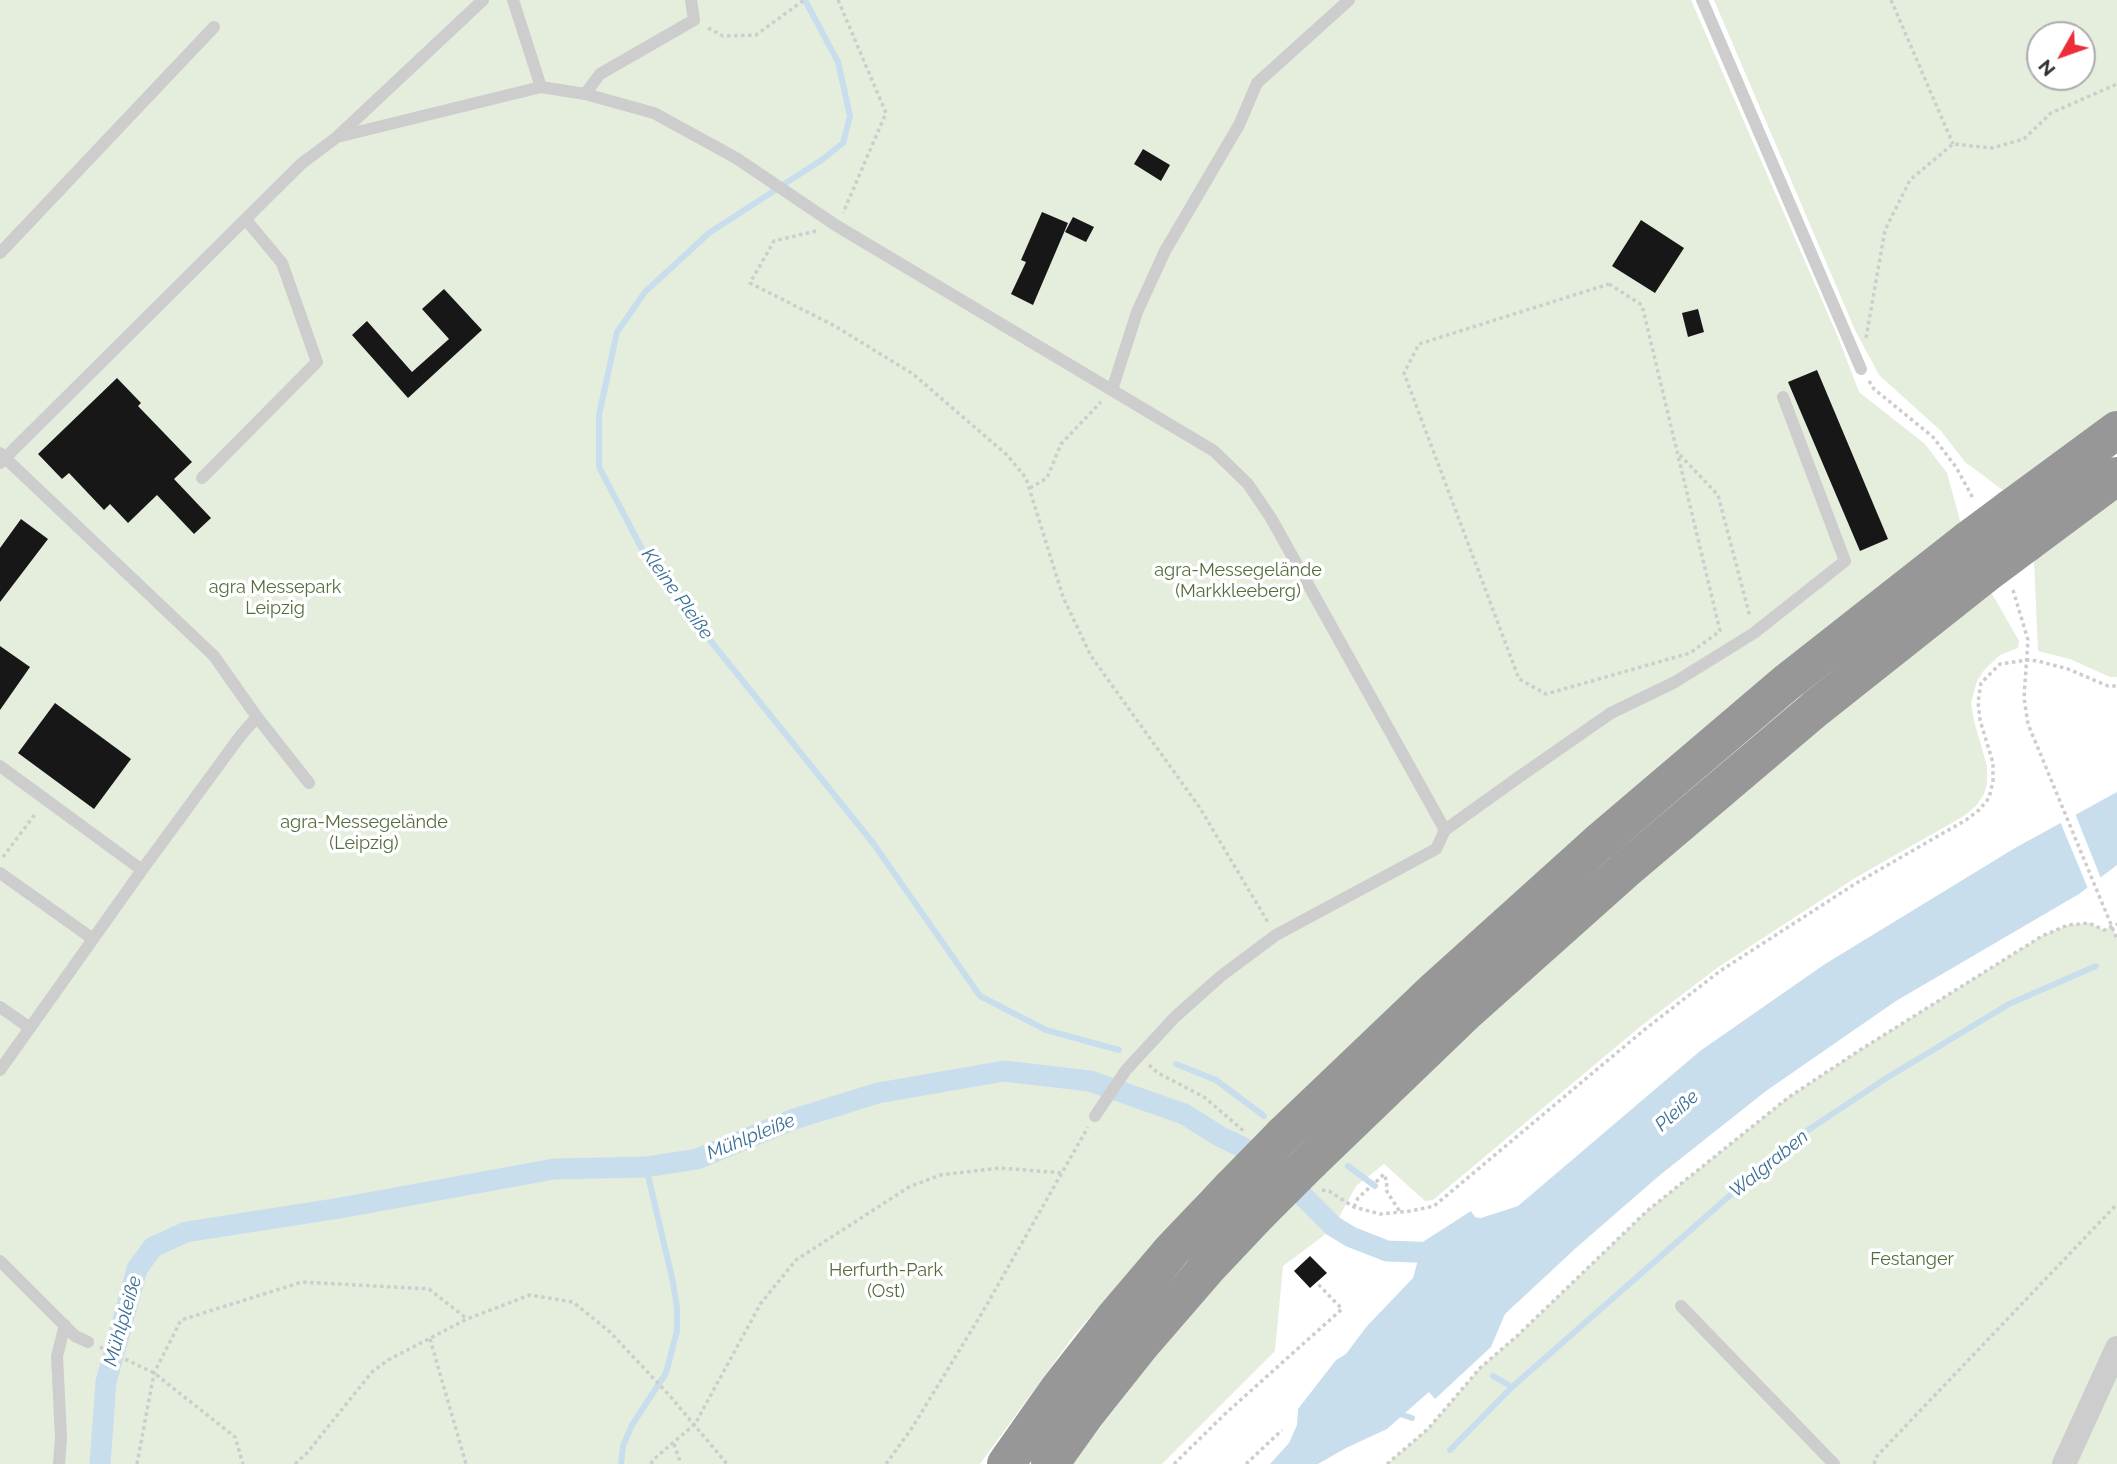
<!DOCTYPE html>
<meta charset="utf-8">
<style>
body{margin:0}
#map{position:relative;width:2117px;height:1464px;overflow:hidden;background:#fff;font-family:Raleway,sans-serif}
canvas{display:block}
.north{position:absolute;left:2026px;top:21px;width:70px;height:70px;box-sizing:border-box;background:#fff;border:2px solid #acacac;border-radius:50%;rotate:230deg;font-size:19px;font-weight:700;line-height:28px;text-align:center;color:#303030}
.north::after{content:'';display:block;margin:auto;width:24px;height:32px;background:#eb2e38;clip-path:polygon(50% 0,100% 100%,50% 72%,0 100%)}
</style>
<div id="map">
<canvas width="2117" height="1464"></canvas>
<div class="north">N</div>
</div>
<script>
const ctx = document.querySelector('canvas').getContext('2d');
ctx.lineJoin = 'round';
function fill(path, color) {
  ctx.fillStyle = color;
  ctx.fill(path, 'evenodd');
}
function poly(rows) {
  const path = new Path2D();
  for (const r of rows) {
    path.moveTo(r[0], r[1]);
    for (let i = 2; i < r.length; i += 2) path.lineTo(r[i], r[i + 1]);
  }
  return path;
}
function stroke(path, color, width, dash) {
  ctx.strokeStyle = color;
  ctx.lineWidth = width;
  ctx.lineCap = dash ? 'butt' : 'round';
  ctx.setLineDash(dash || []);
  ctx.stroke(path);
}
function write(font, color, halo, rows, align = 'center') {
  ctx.font = font + ' Raleway,sans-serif';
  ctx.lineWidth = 7;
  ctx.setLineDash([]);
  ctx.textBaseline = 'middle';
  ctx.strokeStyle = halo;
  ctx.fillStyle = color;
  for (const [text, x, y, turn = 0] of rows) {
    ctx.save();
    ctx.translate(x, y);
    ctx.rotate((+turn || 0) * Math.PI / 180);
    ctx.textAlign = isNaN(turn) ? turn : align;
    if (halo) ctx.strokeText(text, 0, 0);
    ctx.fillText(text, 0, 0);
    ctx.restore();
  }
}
fill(poly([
 [0,0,1691,0,1838,337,1859,392,1925,444,1947,473,1961,524,1202,1190,1075,1334,980,1464,0,1464],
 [1714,0,2117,0,2117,411,2004,491,1965,462,1941,431,1879,375,1855,330],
 [2040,35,2082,35,2082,77,2040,77],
 [2117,496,2117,677,2110,677,2070,659,2038,651,2034,560],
 [1991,592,2019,641,2018,648,2000,655,1984,670,1977,681,1971,703,1974,721,1987,766,1987,783,1984,794,1976,806,1964,816,1855,878,1717,968,1641,1026,1433,1200,1425,1201,1384,1164,1356,1186,1339,1217,1327,1233,1283,1266,1275,1351,1162,1464,1071,1464,1168,1341,1229,1271,1408,1089,1659,861,1800,744],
 [2089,923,2104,930,2112,926,2117,939,2117,1464,1387,1464,1428,1429,1480,1368,1517,1336,1647,1211,1789,1097,1860,1050,2042,936,2068,925]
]), '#e5eddd');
fill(poly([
 [2117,792,2117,865,2079,894,1896,1001,1766,1091,1660,1175,1576,1248,1505,1314,1491,1347,1435,1399,1429,1392,1387,1429,1346,1448,1318,1464,1270,1464,1289,1443,1297,1425,1298,1409,1336,1360,1346,1354,1367,1326,1413,1278,1418,1260,1412,1259,1412,1245,1418,1245,1471,1211,1475,1217,1481,1218,1518,1206,1700,1051,1825,964,2015,848]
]), '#c9deed');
fill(poly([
 [2074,811,2102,881,2089,891,2059,819]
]), '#fff');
stroke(poly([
 [805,0,838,62,850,116,843,143,823,159,709,233,645,292,617,332,599,415,599,467,652,568,873,843,980,996,1046,1030,1119,1050],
 [1176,1064,1216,1080,1264,1116],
 [1348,1166,1375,1186],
 [1493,1376,1512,1387,1793,1140,1885,1079,2009,1004,2096,966],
 [1397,1413,1412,1418],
 [1450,1450,1512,1387],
 [621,1464,623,1446,632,1425,666,1373,677,1331,677,1308,673,1282,646,1167]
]), '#c9deed', 6);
stroke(poly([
 [100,1464,106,1382,137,1269,153,1247,186,1232,340,1208,554,1169,646,1167,697,1159,794,1119,878,1093,1004,1071,1090,1081,1184,1114,1221,1137,1246,1149,1302,1195,1333,1226,1351,1237,1387,1251,1441,1253]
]), '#c9deed', 21);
fill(poly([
 [1143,149,1170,165,1161,181,1134,164],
 [1042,212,1068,223,1033,305,1011,294,1026,262,1021,260],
 [1073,217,1094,227,1086,242,1065,232],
 [1641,220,1684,248,1655,293,1612,266],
 [444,289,482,330,408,398,352,335,367,321,412,372,449,339,422,309],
 [1698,309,1704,332,1688,337,1682,313],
 [1817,370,1888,539,1860,551,1788,382],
 [117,378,141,403,138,406,192,462,174,479,211,518,194,534,157,495,128,523,110,504,104,510,69,473,62,479,38,454],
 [21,519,48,539,0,602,0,548],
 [0,646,30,667,0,710],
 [55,703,131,759,94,809,18,753],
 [1310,1256,1327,1273,1310,1288,1294,1271]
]), '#171717');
stroke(poly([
 [838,0,886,113,843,213],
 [1891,0,1953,144],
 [708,28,723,36,756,35,804,0],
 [816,231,774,241,750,283,835,326,913,374,1007,455,1026,478,1063,597,1091,656,1200,808,1269,924],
 [1609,284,1642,305,1720,631,1690,653,1546,694,1519,679,1404,373,1419,344,1609,284],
 [1866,338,1885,230,1910,180,1953,144,1992,148,2024,139,2051,113,2117,84],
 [1869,381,1874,389,1933,437,1956,467,1974,500],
 [1680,455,1718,495,1750,617],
 [1030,488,1047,478,1061,444,1101,402],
 [2013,590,2028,640,2024,698,2028,724,2117,939],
 [3,857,36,813],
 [1149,1065,1158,1073,1204,1097,1245,1132],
 [1376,1182,1384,1174,1387,1182,1386,1190,1400,1212],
 [1322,1190,1329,1191,1354,1207,1380,1214,1411,1211,1434,1206,1644,1030,1720,971,1858,882,1966,820,1979,810,1989,798,1993,781,1993,763,1980,720,1978,702,1981,683,2000,664,2027,660,2038,661,2068,669,2108,686,2117,686],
 [1354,1207,1358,1198,1369,1188],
 [430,1339,466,1464],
 [100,1347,154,1373,235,1437,243,1464],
 [674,1444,681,1464],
 [137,1464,154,1373,181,1320,302,1282,429,1289,466,1318],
 [295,1464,307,1453,372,1372,388,1360,467,1319,530,1295,573,1302,610,1332,670,1396,727,1464],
 [651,1464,654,1459,695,1424,761,1303,796,1260,909,1187,940,1175,1000,1168,1062,1173],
 [886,1464,912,1428,982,1313,1088,1127],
 [1174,1464,1226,1413,1342,1309,1316,1282],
 [1246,1464,1282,1430],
 [1387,1464,1428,1429,1480,1368,1517,1336,1647,1211,1789,1097,1860,1050,2042,936,2068,925,2089,923,2104,930,2117,924],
 [1874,1464,1877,1456,2117,1204]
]), '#cdcdcd', 3.5, [3.5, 3.5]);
stroke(poly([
 [513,0,541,87],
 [1702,0,1861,369],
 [585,94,600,74,694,20,691,0],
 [337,137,541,87,585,94,654,113,736,158,837,226,1214,451,1248,484,1271,518,1445,830],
 [0,253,214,27],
 [1112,390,1137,312,1165,251,1239,125,1257,83,1349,0],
 [0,453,214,656,257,717,241,735,142,870,0,1070],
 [0,463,301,164,337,137,483,0],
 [202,478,317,362,282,263,247,221],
 [257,717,309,783],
 [0,766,142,870],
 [0,873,93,939],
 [0,1007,30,1028],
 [1095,1116,1126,1070,1175,1017,1221,976,1276,935,1436,849,1445,830,1519,777,1611,713,1675,682,1754,633,1845,561,1783,397],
 [0,1261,75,1336,88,1342],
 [1681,1306,1834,1464],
 [59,1464,61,1438,57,1356,65,1325]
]), '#cdcdcd', 12);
stroke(poly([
 [2064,1464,2117,1348]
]), '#cdcdcd', 24);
stroke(poly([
 [2011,508,2117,430],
 [2027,543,2117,476],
 [1283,1135,1436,989,1598,843,1786,683,1968,540],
 [1311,1161,1466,1012,1625,870,1815,709,1984,575],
 [1006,1464,1058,1390,1115,1317,1172,1250,1231,1188],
 [1050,1464,1085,1415,1143,1342,1207,1268,1259,1213]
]), '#979797', 38);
stroke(poly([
 [1968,540,2011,508],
 [1984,575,2027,543],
 [1231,1188,1283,1135],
 [1259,1213,1311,1161]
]), '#979797', 38);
write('18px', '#526d3b', '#fff', [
 ["agra-Messegelände",1238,571],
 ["(Markkleeberg)",1238,592],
 ["agra Messepark",275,588],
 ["Leipzig",275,609],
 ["agra-Messegelände",364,823],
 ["(Leipzig)",364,844],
 ["Festanger",1912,1260],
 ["Herfurth-Park",886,1271],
 ["(Ost)",886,1292]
]);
write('italic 19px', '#3a7095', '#fff', [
 ["Kleine Pleiße",677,594,54],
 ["Pleiße",1677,1111,-42],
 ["Mühlpleiße",751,1137,-22],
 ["Walgraben",1769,1164,-39],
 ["Mühlpleiße",123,1321,-74]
]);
</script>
